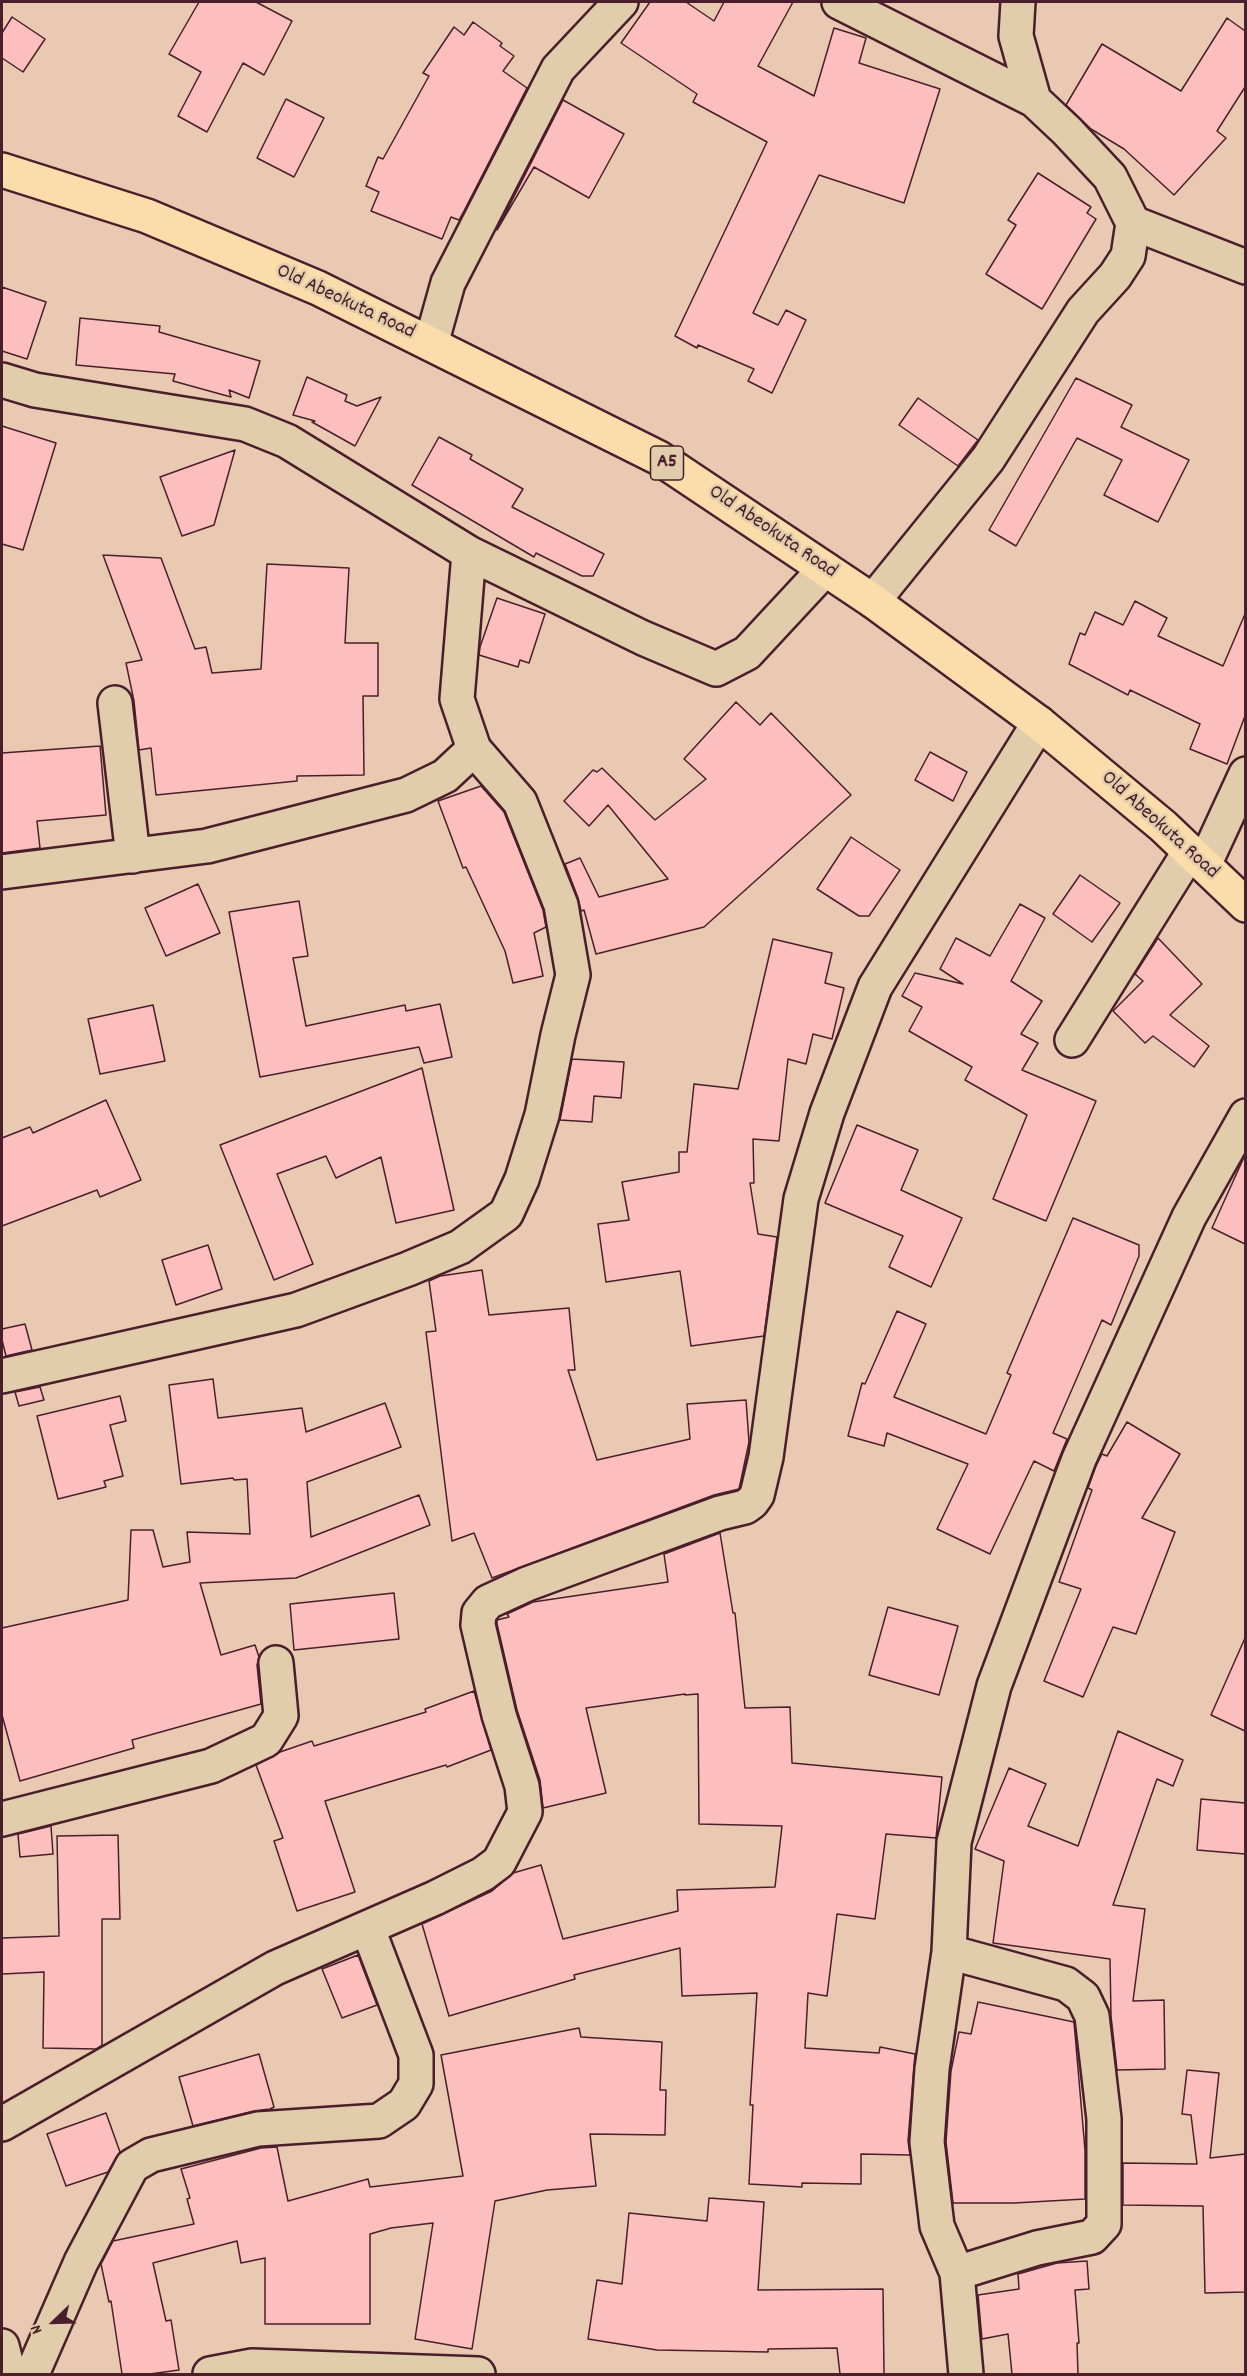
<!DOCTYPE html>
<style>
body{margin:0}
#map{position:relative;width:1247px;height:2376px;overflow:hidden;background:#e9c9b1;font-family:Dekko,sans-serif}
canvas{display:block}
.frame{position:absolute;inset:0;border:3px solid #4a1f2b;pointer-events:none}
.north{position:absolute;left:24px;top:2292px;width:60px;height:60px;-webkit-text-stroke:4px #e1cdab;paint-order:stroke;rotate:247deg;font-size:16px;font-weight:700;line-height:24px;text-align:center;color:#4a1f2b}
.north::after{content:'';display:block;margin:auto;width:21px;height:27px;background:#4a1f2b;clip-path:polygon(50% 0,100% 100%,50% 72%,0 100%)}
</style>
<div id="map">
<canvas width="1247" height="2376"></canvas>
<div class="frame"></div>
<div class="north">N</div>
</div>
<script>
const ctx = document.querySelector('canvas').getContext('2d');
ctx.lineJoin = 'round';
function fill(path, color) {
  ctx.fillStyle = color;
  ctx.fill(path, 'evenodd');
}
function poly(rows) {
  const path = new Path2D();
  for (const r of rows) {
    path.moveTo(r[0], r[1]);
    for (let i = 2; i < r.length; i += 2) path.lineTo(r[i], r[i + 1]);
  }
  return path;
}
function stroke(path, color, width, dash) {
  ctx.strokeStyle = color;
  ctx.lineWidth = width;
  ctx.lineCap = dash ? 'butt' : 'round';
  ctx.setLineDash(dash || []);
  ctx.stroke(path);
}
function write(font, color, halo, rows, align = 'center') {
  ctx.font = font + ' Dekko,sans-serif';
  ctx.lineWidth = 5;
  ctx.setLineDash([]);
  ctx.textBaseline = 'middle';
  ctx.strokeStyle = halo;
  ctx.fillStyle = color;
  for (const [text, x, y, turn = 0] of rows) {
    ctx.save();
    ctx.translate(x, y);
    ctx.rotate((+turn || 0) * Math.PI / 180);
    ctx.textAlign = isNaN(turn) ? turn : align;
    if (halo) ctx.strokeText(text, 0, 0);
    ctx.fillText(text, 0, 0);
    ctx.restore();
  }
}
const building = poly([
 [199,2,256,2,292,21,264,75,243,63,207,132,178,116,201,72,169,54,199,2],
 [650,2,686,2,714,21,724,2,793,2,758,66,814,96,834,28,866,38,859,63,940,89,904,203,819,175,753,313,778,325,786,310,806,320,772,393,748,381,754,369,698,345,697,348,675,336,767,142,693,102,697,94,621,43,650,2],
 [12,17,45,39,23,72,2,58,2,33,12,17],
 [1227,18,1245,31,1245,87,1217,131,1226,138,1174,195,1124,149,1091,129,1066,105,1102,44,1181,91,1227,18],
 [473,22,502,43,500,46,514,56,503,71,527,88,464,211,459,220,451,217,442,239,371,211,379,192,366,186,378,157,383,159,429,76,423,73,454,27,464,35,473,22],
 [286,99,324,118,294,177,257,158,286,99],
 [563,100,624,134,589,198,534,167,497,230,563,100],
 [1038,173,1091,207,1087,213,1096,219,1042,309,986,274,1016,225,1008,220,1038,173],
 [2,287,46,302,27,359,2,351,2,287],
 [80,318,160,326,159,332,260,361,249,398,229,390,231,397,173,381,175,374,76,365,80,318],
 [307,377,347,395,345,401,357,406,381,397,355,446,312,422,315,421,293,415,307,377],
 [1076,378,1132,405,1121,427,1189,460,1158,522,1104,495,1122,460,1077,438,1016,546,989,530,1076,378],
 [918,398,978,440,958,466,899,425,918,398],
 [2,426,56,443,23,550,2,544,2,426],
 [439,437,472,455,470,459,523,489,512,507,604,554,593,576,582,576,536,553,534,557,412,485,439,437],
 [235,450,214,525,182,536,160,477,235,450],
 [103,555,161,558,195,649,206,647,212,673,261,669,267,564,349,568,345,643,378,643,378,696,363,696,364,775,297,776,297,781,156,795,151,748,139,750,134,701,126,663,142,660,103,555],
 [497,598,545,614,529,663,520,660,518,667,479,655,480,647,497,598],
 [1135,601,1167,618,1158,636,1223,666,1245,614,1245,716,1227,764,1190,749,1200,724,1130,690,1128,695,1069,664,1080,633,1085,635,1095,612,1123,625,1135,601],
 [736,702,760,725,771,713,851,795,704,927,596,954,584,910,581,911,578,898,565,864,580,858,599,897,668,879,608,805,589,826,564,801,593,770,597,772,602,768,655,820,706,779,684,759,736,702],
 [100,746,106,815,37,821,40,848,2,853,2,753,100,746],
 [930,752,967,772,953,801,915,780,930,752],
 [481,786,504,812,543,910,546,927,534,933,543,976,513,983,505,951,466,867,463,868,438,801,481,786],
 [851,837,900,870,869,916,859,916,817,889,851,837],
 [1080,875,1120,903,1092,942,1053,914,1080,875],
 [198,884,220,933,166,956,145,908,198,884],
 [299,901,308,956,293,958,306,1026,405,1005,406,1011,440,1004,452,1057,424,1063,419,1047,260,1077,229,912,299,901],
 [1020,904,1045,918,1011,981,1042,1001,1021,1034,1038,1043,1022,1070,1096,1101,1046,1221,993,1199,1027,1115,965,1080,972,1067,909,1031,922,1007,902,996,915,973,963,984,940,969,956,938,990,956,1020,904],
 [1158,938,1202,984,1170,1015,1209,1046,1194,1067,1153,1036,1145,1043,1113,1011,1143,981,1135,974,1158,938],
 [773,939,832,953,825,983,844,988,832,1039,813,1034,806,1064,788,1059,779,1141,753,1139,754,1183,750,1183,758,1234,777,1237,764,1336,691,1346,680,1271,606,1282,598,1224,629,1220,622,1182,679,1172,679,1152,687,1152,694,1084,738,1089,773,939],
 [153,1005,165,1061,100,1074,88,1019,153,1005],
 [572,1059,624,1062,621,1098,594,1096,592,1122,560,1120,572,1059],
 [422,1068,454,1210,396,1223,381,1157,336,1178,326,1156,277,1174,313,1264,274,1280,220,1145,422,1068],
 [106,1100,141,1180,100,1197,97,1190,2,1226,2,1138,30,1127,33,1133,106,1100],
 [857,1125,918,1150,901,1190,962,1218,931,1287,889,1267,903,1236,825,1203,857,1125],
 [1245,1155,1245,1244,1212,1228,1245,1155],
 [1073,1218,1139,1245,1139,1256,1111,1325,1102,1320,1053,1433,1067,1439,1054,1471,1034,1461,990,1554,937,1529,968,1464,887,1433,884,1446,848,1436,862,1383,865,1384,897,1311,926,1324,894,1397,986,1434,1011,1375,1007,1373,1073,1218],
 [208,1245,222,1289,176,1305,162,1260,208,1245],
 [482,1270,489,1315,569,1308,575,1370,568,1370,597,1460,690,1439,687,1404,746,1400,749,1442,739,1489,714,1495,492,1578,474,1533,452,1541,426,1332,436,1331,429,1281,440,1276,482,1270],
 [25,1324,32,1350,6,1356,2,1340,2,1329,25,1324],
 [213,1379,218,1418,302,1408,306,1432,385,1403,401,1447,307,1482,311,1537,419,1495,430,1525,296,1578,200,1583,221,1655,255,1645,259,1657,257,1665,261,1704,132,1740,134,1748,20,1781,2,1715,2,1628,128,1600,131,1530,153,1530,163,1567,190,1562,187,1532,250,1534,247,1479,234,1480,233,1478,181,1484,169,1385,213,1379],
 [40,1387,44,1400,19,1406,15,1392,40,1387],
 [120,1396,126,1421,110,1425,123,1476,104,1481,106,1487,58,1499,37,1416,120,1396],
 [1127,1422,1180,1454,1142,1518,1175,1532,1136,1634,1113,1627,1083,1697,1044,1681,1081,1589,1059,1582,1092,1490,1088,1488,1096,1466,1102,1454,1107,1456,1127,1422],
 [720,1533,733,1613,735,1613,745,1708,790,1707,792,1763,942,1777,936,1838,886,1834,875,1919,837,1914,827,1996,808,1993,805,2048,879,2053,880,2047,915,2054,908,2141,910,2155,861,2154,861,2184,802,2183,802,2187,749,2184,753,2105,750,2105,757,1993,682,1996,680,1948,574,1975,575,1979,449,2016,422,1924,492,1891,513,1873,541,1865,563,1939,678,1911,677,1890,775,1887,782,1826,699,1824,698,1694,685,1695,685,1694,586,1708,606,1793,543,1808,540,1780,517,1710,497,1624,497,1620,509,1617,507,1614,533,1602,668,1582,664,1554,720,1533],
 [394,1593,399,1639,294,1650,290,1604,394,1593],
 [888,1607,958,1626,939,1695,869,1675,888,1607],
 [1245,1638,1245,1731,1211,1715,1245,1638],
 [474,1691,491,1750,447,1767,446,1765,325,1801,355,1892,297,1911,274,1841,283,1838,256,1765,280,1752,312,1741,314,1746,426,1712,425,1709,474,1691],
 [1118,1731,1183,1760,1173,1786,1157,1779,1113,1905,1145,1909,1133,2001,1164,2000,1165,2069,1117,2070,1111,2016,1110,1959,993,1943,1004,1861,975,1849,1009,1768,1046,1784,1028,1826,1078,1846,1118,1731],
 [1201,1799,1245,1803,1245,1854,1197,1850,1201,1799],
 [51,1826,53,1854,20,1857,18,1834,51,1826],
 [118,1835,120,1919,102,1919,102,2045,96,2049,43,2048,44,1972,2,1974,2,1938,59,1936,57,1836,118,1835],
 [358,1955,377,2005,342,2018,322,1969,358,1955],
 [978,2002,1074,2022,1085,2150,1085,2199,1014,2203,953,2203,946,2142,951,2071,959,2032,971,2034,978,2002],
 [579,2028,581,2037,662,2042,660,2090,666,2090,665,2135,590,2134,596,2186,547,2190,495,2201,472,2349,415,2339,433,2223,391,2228,370,2234,370,2324,265,2324,265,2258,241,2263,237,2241,153,2263,166,2321,171,2320,179,2370,150,2374,122,2374,111,2301,109,2302,101,2264,113,2241,194,2224,187,2199,190,2198,181,2169,261,2148,277,2147,288,2201,368,2179,370,2187,463,2176,441,2055,579,2028],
 [259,2054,274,2107,270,2109,254,2111,193,2126,179,2077,259,2054],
 [1187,2070,1219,2073,1210,2158,1245,2154,1245,2292,1205,2293,1203,2206,1123,2205,1123,2163,1197,2164,1191,2115,1182,2114,1187,2070],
 [106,2113,120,2152,108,2172,66,2186,47,2134,106,2113],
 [709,2198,764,2202,758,2290,883,2289,884,2374,840,2374,837,2348,768,2349,768,2352,657,2350,588,2339,597,2280,622,2284,629,2213,707,2221,709,2198],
 [1087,2261,1089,2289,1075,2290,1079,2343,1077,2343,1078,2374,1012,2374,1008,2334,982,2339,978,2295,1019,2289,1018,2274,1057,2263,1087,2261]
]);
fill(building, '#fcbfbe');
stroke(building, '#4a1f2b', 1.5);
const minor = poly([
 [839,2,1034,100],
 [1133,223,1246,267],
 [431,344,448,283,558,69,621,2],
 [2,380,35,390,245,424,287,441,469,553,643,638,716,669,747,653,825,569],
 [873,601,988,459,1083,311,1115,276,1128,256,1133,223,1110,177,1067,131,1034,100,1016,36,1018,2],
 [115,703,133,856],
 [1204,865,1246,774],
 [2,872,207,846,406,795,445,776,474,749,457,699,469,553],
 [1072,1040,1190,851],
 [2,1376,296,1310,408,1269,460,1247,506,1214,522,1179,542,1115,558,1035,573,975,561,905,520,802,474,749],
 [2,1819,211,1766,266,1740,281,1716,276,1663],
 [949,1952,1066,1984,1083,1997,1092,2016,1104,2119,1104,2224,1092,2237,1037,2248,957,2273],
 [2,2124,275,1968,435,1898,483,1874,499,1862,525,1812,522,1786,499,1715,478,1625,479,1613,488,1602,527,1584,720,1513,745,1507,752,1502,757,1495,766,1457,801,1199,827,1113,875,987,1039,723],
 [2,2346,9,2374],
 [32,2374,81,2262,132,2166,151,2155,258,2129,379,2121,404,2104,416,2084,416,2055,368,1929],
 [210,2374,252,2366,478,2374],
 [966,2374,957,2273,937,2226,927,2142,932,2069,949,1952,954,1842,994,1686,1079,1459,1189,1217,1246,1116]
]);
const trunk = poly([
 [2,170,147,216,318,288,659,458,873,601,1039,723,1163,826,1246,905]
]);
stroke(minor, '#4a1f2b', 38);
stroke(trunk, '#4a1f2b', 38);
stroke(minor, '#e1cdab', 33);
stroke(trunk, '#faddab', 33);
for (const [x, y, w] of [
 [667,463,33]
]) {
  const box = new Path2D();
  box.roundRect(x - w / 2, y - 17, w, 34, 4.5);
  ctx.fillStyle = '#e1cdab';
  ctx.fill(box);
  stroke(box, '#4a1f2b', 1.5);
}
write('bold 20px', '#4a1f2b', null, [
 ["A5",667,463]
]);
write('21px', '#4a1f2b', '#e1cdab', [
 ["Old Abeokuta Road",345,303,25],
 ["Old Abeokuta Road",772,533,34],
 ["Old Abeokuta Road",1159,826,42]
]);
</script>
